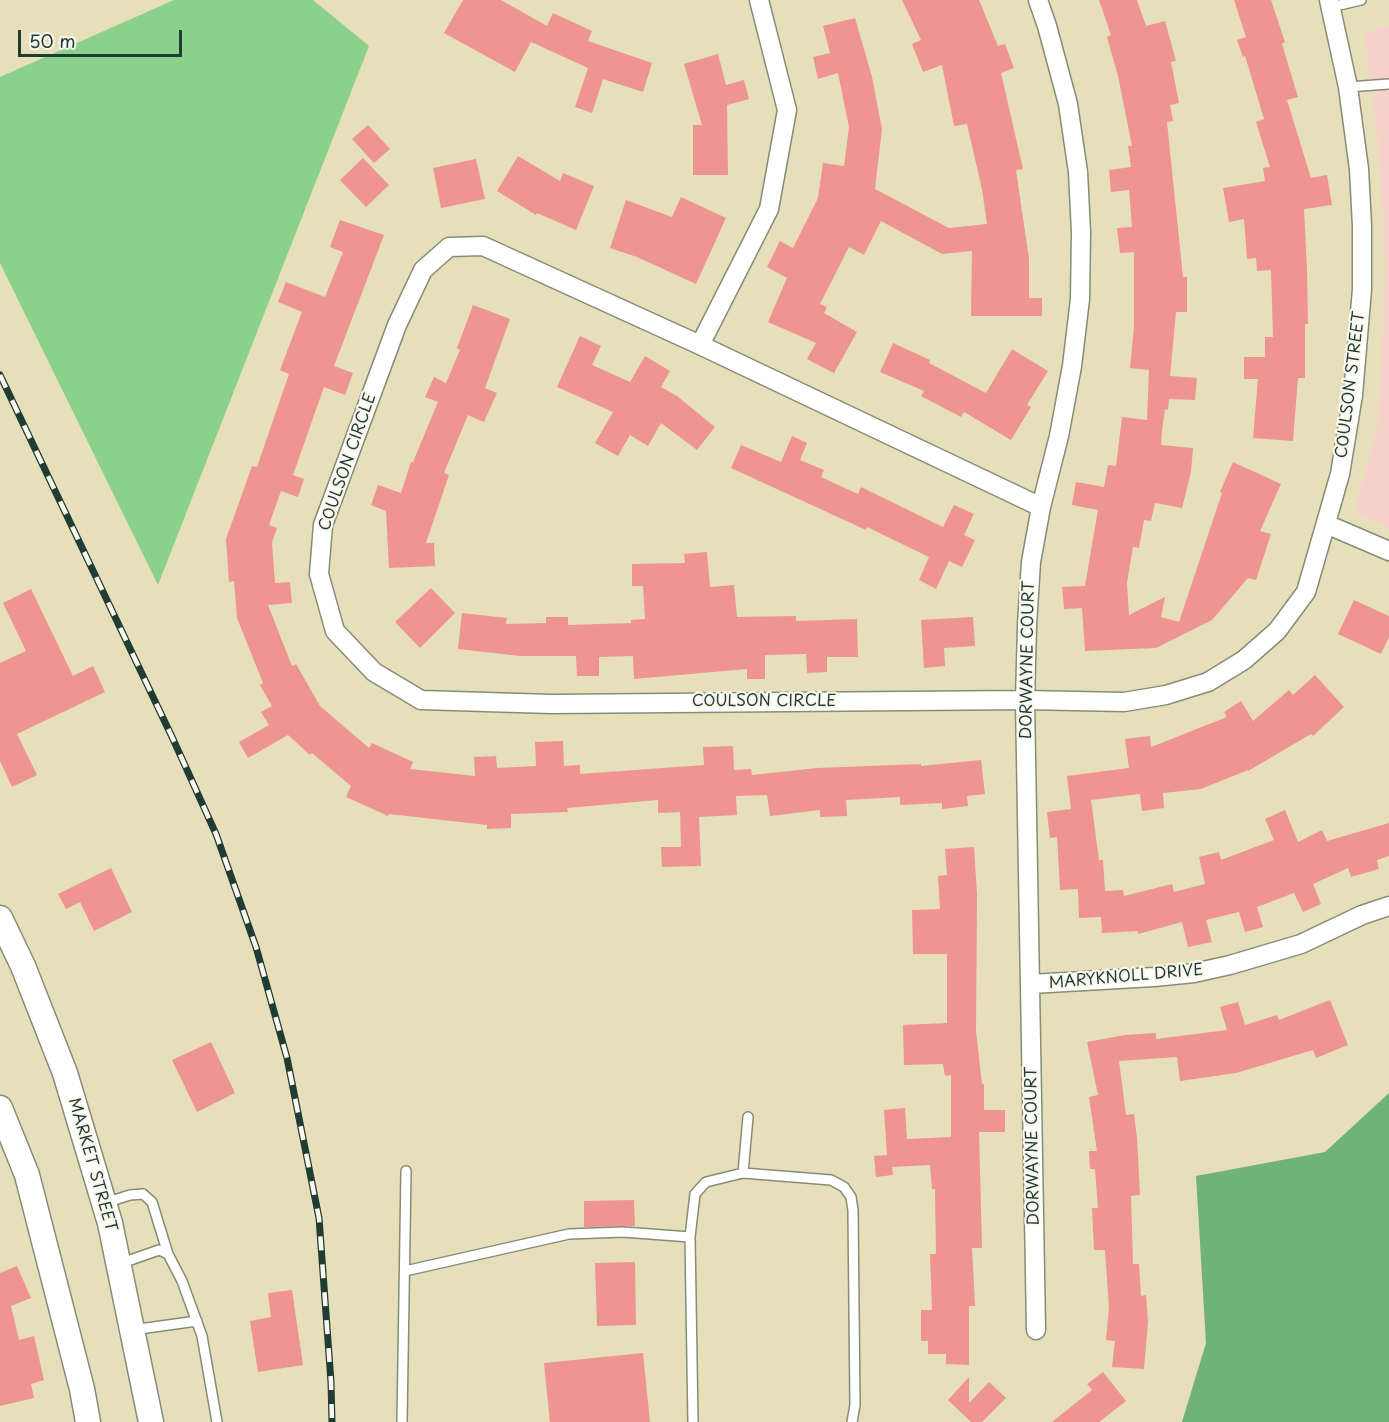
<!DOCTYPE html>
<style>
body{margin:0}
#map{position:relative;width:1389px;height:1422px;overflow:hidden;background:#e7dfb9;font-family:"Playpen Sans",sans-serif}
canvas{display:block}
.scale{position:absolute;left:18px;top:30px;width:164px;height:27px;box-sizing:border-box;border:3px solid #1f3d34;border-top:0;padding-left:8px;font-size:18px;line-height:21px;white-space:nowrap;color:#1f3d34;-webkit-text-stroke:4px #fbf7ec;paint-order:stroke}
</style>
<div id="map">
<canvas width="1389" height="1422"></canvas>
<div class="scale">50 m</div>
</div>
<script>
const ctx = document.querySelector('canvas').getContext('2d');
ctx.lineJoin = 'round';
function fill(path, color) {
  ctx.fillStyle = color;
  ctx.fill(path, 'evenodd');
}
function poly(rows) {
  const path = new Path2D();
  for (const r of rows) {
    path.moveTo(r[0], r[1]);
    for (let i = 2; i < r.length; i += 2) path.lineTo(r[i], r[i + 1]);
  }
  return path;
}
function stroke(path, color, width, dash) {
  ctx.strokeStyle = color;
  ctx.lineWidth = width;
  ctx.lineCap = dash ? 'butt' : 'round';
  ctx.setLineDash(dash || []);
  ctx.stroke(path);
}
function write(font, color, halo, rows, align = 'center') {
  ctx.font = font + ' "Playpen Sans",sans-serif';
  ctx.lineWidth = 4.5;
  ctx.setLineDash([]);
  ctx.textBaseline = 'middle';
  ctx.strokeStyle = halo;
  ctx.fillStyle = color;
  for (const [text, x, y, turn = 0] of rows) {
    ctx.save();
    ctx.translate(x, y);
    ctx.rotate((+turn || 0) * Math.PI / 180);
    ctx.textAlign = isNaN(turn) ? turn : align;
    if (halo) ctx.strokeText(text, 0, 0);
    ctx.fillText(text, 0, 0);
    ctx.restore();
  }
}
fill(poly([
 [1389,26,1389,528,1355,512,1378,423,1386,268,1377,128,1364,32]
]), '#f7d0cb');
fill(poly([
 [174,0,313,0,369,46,158,585,0,263,0,77]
]), '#8ad18c');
fill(poly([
 [1389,1093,1389,1422,1182,1422,1206,1343,1196,1176,1325,1152]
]), '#6fb378');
fill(poly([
 [463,0,501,0,547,26,553,13,592,31,588,41,652,63,643,92,603,79,592,113,575,107,588,68,531,42,515,72,444,33],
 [902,0,979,0,998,46,1005,44,1014,68,1001,73,1023,169,1016,170,1029,259,1029,298,1042,298,1042,316,971,316,972,251,942,254,881,221,864,255,849,247,820,304,827,307,824,313,857,332,834,373,807,359,816,343,768,322,787,278,767,267,780,241,793,248,818,198,823,163,844,166,849,127,838,73,818,79,813,57,830,53,823,26,855,18,872,77,882,129,875,189,949,228,987,224,982,189,967,124,954,126,942,65,923,72,912,44,921,40],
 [1099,0,1137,0,1146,26,1165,21,1176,61,1171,62,1179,103,1170,105,1173,121,1167,122,1183,277,1187,277,1187,312,1176,312,1170,376,1197,378,1195,400,1169,399,1168,410,1165,409,1162,431,1161,445,1193,448,1191,472,1182,508,1155,503,1151,521,1144,520,1139,548,1133,547,1127,583,1129,615,1165,597,1161,617,1179,622,1222,493,1220,492,1233,462,1281,484,1260,531,1271,534,1256,580,1248,578,1212,620,1156,648,1085,651,1082,608,1064,609,1062,587,1085,586,1098,510,1072,505,1076,482,1104,487,1108,465,1116,466,1122,417,1147,420,1149,370,1130,368,1134,326,1134,252,1120,253,1117,228,1132,227,1129,190,1111,192,1109,170,1131,167,1128,146,1132,146,1118,76,1107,37,1111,35],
 [1234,0,1271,0,1285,42,1282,44,1298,97,1287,100,1311,178,1327,175,1332,205,1304,209,1307,269,1308,324,1305,324,1305,378,1298,378,1293,441,1253,438,1258,379,1244,379,1244,357,1265,357,1265,337,1273,337,1271,270,1257,271,1256,258,1247,259,1244,219,1229,222,1223,188,1265,181,1263,168,1270,167,1256,122,1264,119,1245,56,1243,57,1237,40,1246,37],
 [718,54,726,85,744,80,749,99,727,105,728,175,693,175,693,125,702,125,684,64],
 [368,125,390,149,374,163,352,139],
 [518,156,560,181,563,173,594,186,576,230,537,213,536,215,497,191],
 [363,158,389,185,366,207,340,180],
 [476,159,485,199,441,208,433,168],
 [681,197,726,218,696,284,637,257,610,248,626,200,672,217],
 [340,220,384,235,334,366,353,373,345,395,324,387,293,475,304,479,298,497,281,491,269,525,277,528,272,542,275,583,290,582,292,603,268,605,292,666,296,664,320,706,369,748,372,743,413,762,410,769,475,776,474,757,496,756,497,768,536,766,535,742,563,741,564,766,580,765,580,774,704,765,703,747,733,746,734,770,751,769,752,775,817,768,921,764,921,766,981,760,985,794,967,796,968,806,942,809,942,803,900,805,900,797,846,800,847,816,820,817,820,810,770,816,767,795,736,796,737,815,699,817,701,866,662,867,661,847,681,847,680,812,658,813,658,800,567,808,568,812,511,814,511,828,487,829,487,825,389,814,388,816,346,797,351,786,312,753,310,755,288,735,248,758,239,742,269,725,261,712,272,706,260,685,263,683,237,618,234,581,229,582,226,539,252,466,257,467,289,374,280,370,302,312,278,302,286,282,325,297,343,252,330,247],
 [473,305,510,319,485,388,497,393,484,422,468,415,444,473,449,475,426,543,434,543,435,566,389,568,386,511,371,505,378,485,401,493,411,462,413,462,438,402,425,397,434,377,446,383,460,350,457,348],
 [580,336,601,346,592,365,630,382,645,356,670,371,661,387,677,396,715,427,697,450,661,423,648,446,630,435,618,456,595,443,613,412,557,387],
 [893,343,930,360,929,363,986,393,1012,349,1048,371,1027,405,1031,407,1011,440,964,412,961,417,921,396,924,391,880,372],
 [792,436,807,443,800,460,824,470,821,477,858,494,861,487,943,527,954,505,974,514,964,535,975,540,962,567,949,561,936,589,919,580,929,557,867,527,866,530,731,468,741,445,781,462],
 [707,552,710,587,734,585,737,617,796,616,796,621,857,619,858,657,827,657,827,672,807,673,806,654,765,655,765,679,747,679,747,669,634,679,633,656,599,657,599,676,577,676,576,656,520,656,458,649,462,613,507,618,506,624,546,623,546,617,568,617,568,625,631,623,631,620,645,619,643,586,632,586,632,564,685,563,684,554],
 [431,588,455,613,420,648,395,622],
 [31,589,73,676,93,666,105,692,17,734,37,775,12,787,0,761,0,663,26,651,3,603],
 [1354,600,1389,616,1389,637,1381,654,1338,634],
 [973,617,975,646,944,648,945,666,924,668,921,620],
 [1315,675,1344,707,1313,736,1311,734,1248,771,1248,770,1201,789,1163,793,1164,808,1142,811,1140,794,1091,800,1099,860,1103,860,1105,891,1123,890,1124,896,1172,884,1174,892,1205,884,1199,857,1219,852,1221,860,1274,840,1265,819,1285,810,1298,842,1322,830,1327,841,1389,823,1389,856,1377,860,1379,869,1351,877,1348,868,1313,884,1321,904,1303,912,1294,893,1257,907,1263,927,1245,932,1239,912,1206,920,1212,942,1188,947,1182,922,1138,934,1138,931,1102,933,1101,917,1079,918,1078,889,1060,890,1057,837,1050,838,1047,812,1071,809,1067,776,1129,768,1125,739,1150,736,1151,747,1227,717,1224,712,1241,701,1253,721,1289,690,1293,695],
 [974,847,977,894,976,1031,982,1084,984,1084,984,1110,1005,1110,1005,1132,979,1132,982,1248,972,1248,975,1306,969,1306,969,1365,946,1364,946,1354,928,1354,928,1341,921,1341,921,1310,932,1310,930,1254,936,1254,935,1189,932,1189,930,1165,892,1167,893,1175,876,1177,874,1156,887,1155,884,1110,905,1108,907,1139,951,1137,951,1075,945,1076,943,1064,904,1065,903,1025,947,1023,947,954,913,954,912,910,940,909,938,876,947,875,945,849],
 [111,868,132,912,94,931,80,902,66,909,58,894],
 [1330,1000,1348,1045,1316,1058,1313,1050,1236,1073,1180,1081,1177,1057,1119,1061,1126,1115,1134,1114,1137,1138,1140,1195,1131,1196,1133,1264,1139,1264,1141,1296,1146,1295,1148,1322,1144,1369,1112,1367,1115,1341,1106,1340,1109,1308,1105,1250,1094,1250,1092,1208,1098,1208,1095,1169,1090,1169,1089,1151,1097,1151,1089,1097,1098,1095,1087,1042,1125,1035,1156,1033,1156,1039,1227,1030,1220,1007,1238,1002,1245,1025,1277,1015,1279,1020],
 [211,1042,235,1093,197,1112,172,1060],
 [634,1200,635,1226,584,1227,584,1201],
 [635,1262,636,1325,597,1326,595,1263],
 [17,1266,31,1298,11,1306,19,1340,34,1336,44,1380,31,1384,34,1398,0,1406,0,1273],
 [292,1290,303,1365,258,1372,250,1321,271,1317,268,1293],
 [643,1353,650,1422,550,1422,544,1363],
 [1103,1372,1126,1401,1099,1422,1052,1422,1092,1390,1087,1384],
 [969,1377,969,1403,989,1382,1006,1398,982,1422,971,1422,948,1400]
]), '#ee9492');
const service = poly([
 [1331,7,1361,0],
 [1348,87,1389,84],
 [743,1173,748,1117],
 [105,1203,130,1195,143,1194,152,1202,168,1254],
 [119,1264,159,1250,168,1254,182,1281,202,1336,217,1422],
 [405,1271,569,1234,623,1232,690,1237],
 [132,1330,197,1321],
 [402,1422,406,1171],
 [693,1422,690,1237,695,1194,706,1182,743,1173,831,1180,844,1187,851,1197,853,1210,855,1405,852,1422]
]);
const minor = poly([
 [700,345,769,209,787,110,759,0],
 [1041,507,700,345,483,246,449,247,423,270,397,325,323,525,319,574,335,631,374,672,421,700,551,704,1025,700,1124,702,1166,695,1208,682,1244,660,1277,631,1306,592,1340,474,1353,395,1362,289,1362,226,1359,169,1348,87,1329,0],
 [1326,524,1389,551],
 [1031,984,1154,977,1194,973,1230,965,1301,944,1362,915,1389,906],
 [1036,1330,1025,700,1027,625,1031,562,1041,507,1059,436,1072,366,1080,299,1081,232,1078,172,1068,104,1047,26,1038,0]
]);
const secondary = poly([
 [0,918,23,966,65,1073,110,1223,151,1422],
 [0,1108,27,1175,82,1389,88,1422]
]);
stroke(service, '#838e76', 12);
stroke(minor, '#838e76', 21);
stroke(secondary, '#838e76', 27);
stroke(service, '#fff', 9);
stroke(minor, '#fff', 18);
stroke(secondary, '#fff', 24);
const rail = poly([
 [0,375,173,739,216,834,256,947,287,1058,319,1218,331,1382,332,1422]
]);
stroke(rail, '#1f3d34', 7);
stroke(rail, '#fbf7ec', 4.5, [14]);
write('16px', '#1f3d34', '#fbf7ec', [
 ["COULSON STREET",1351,385,-83],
 ["COULSON CIRCLE",348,462,-71],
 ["DORWAYNE COURT",1028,660,-89],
 ["COULSON CIRCLE",764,702],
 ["MARYKNOLL DRIVE",1126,977,-5],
 ["DORWAYNE COURT",1033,1146,-91],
 ["MARKET STREET",92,1165,74]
]);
</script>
